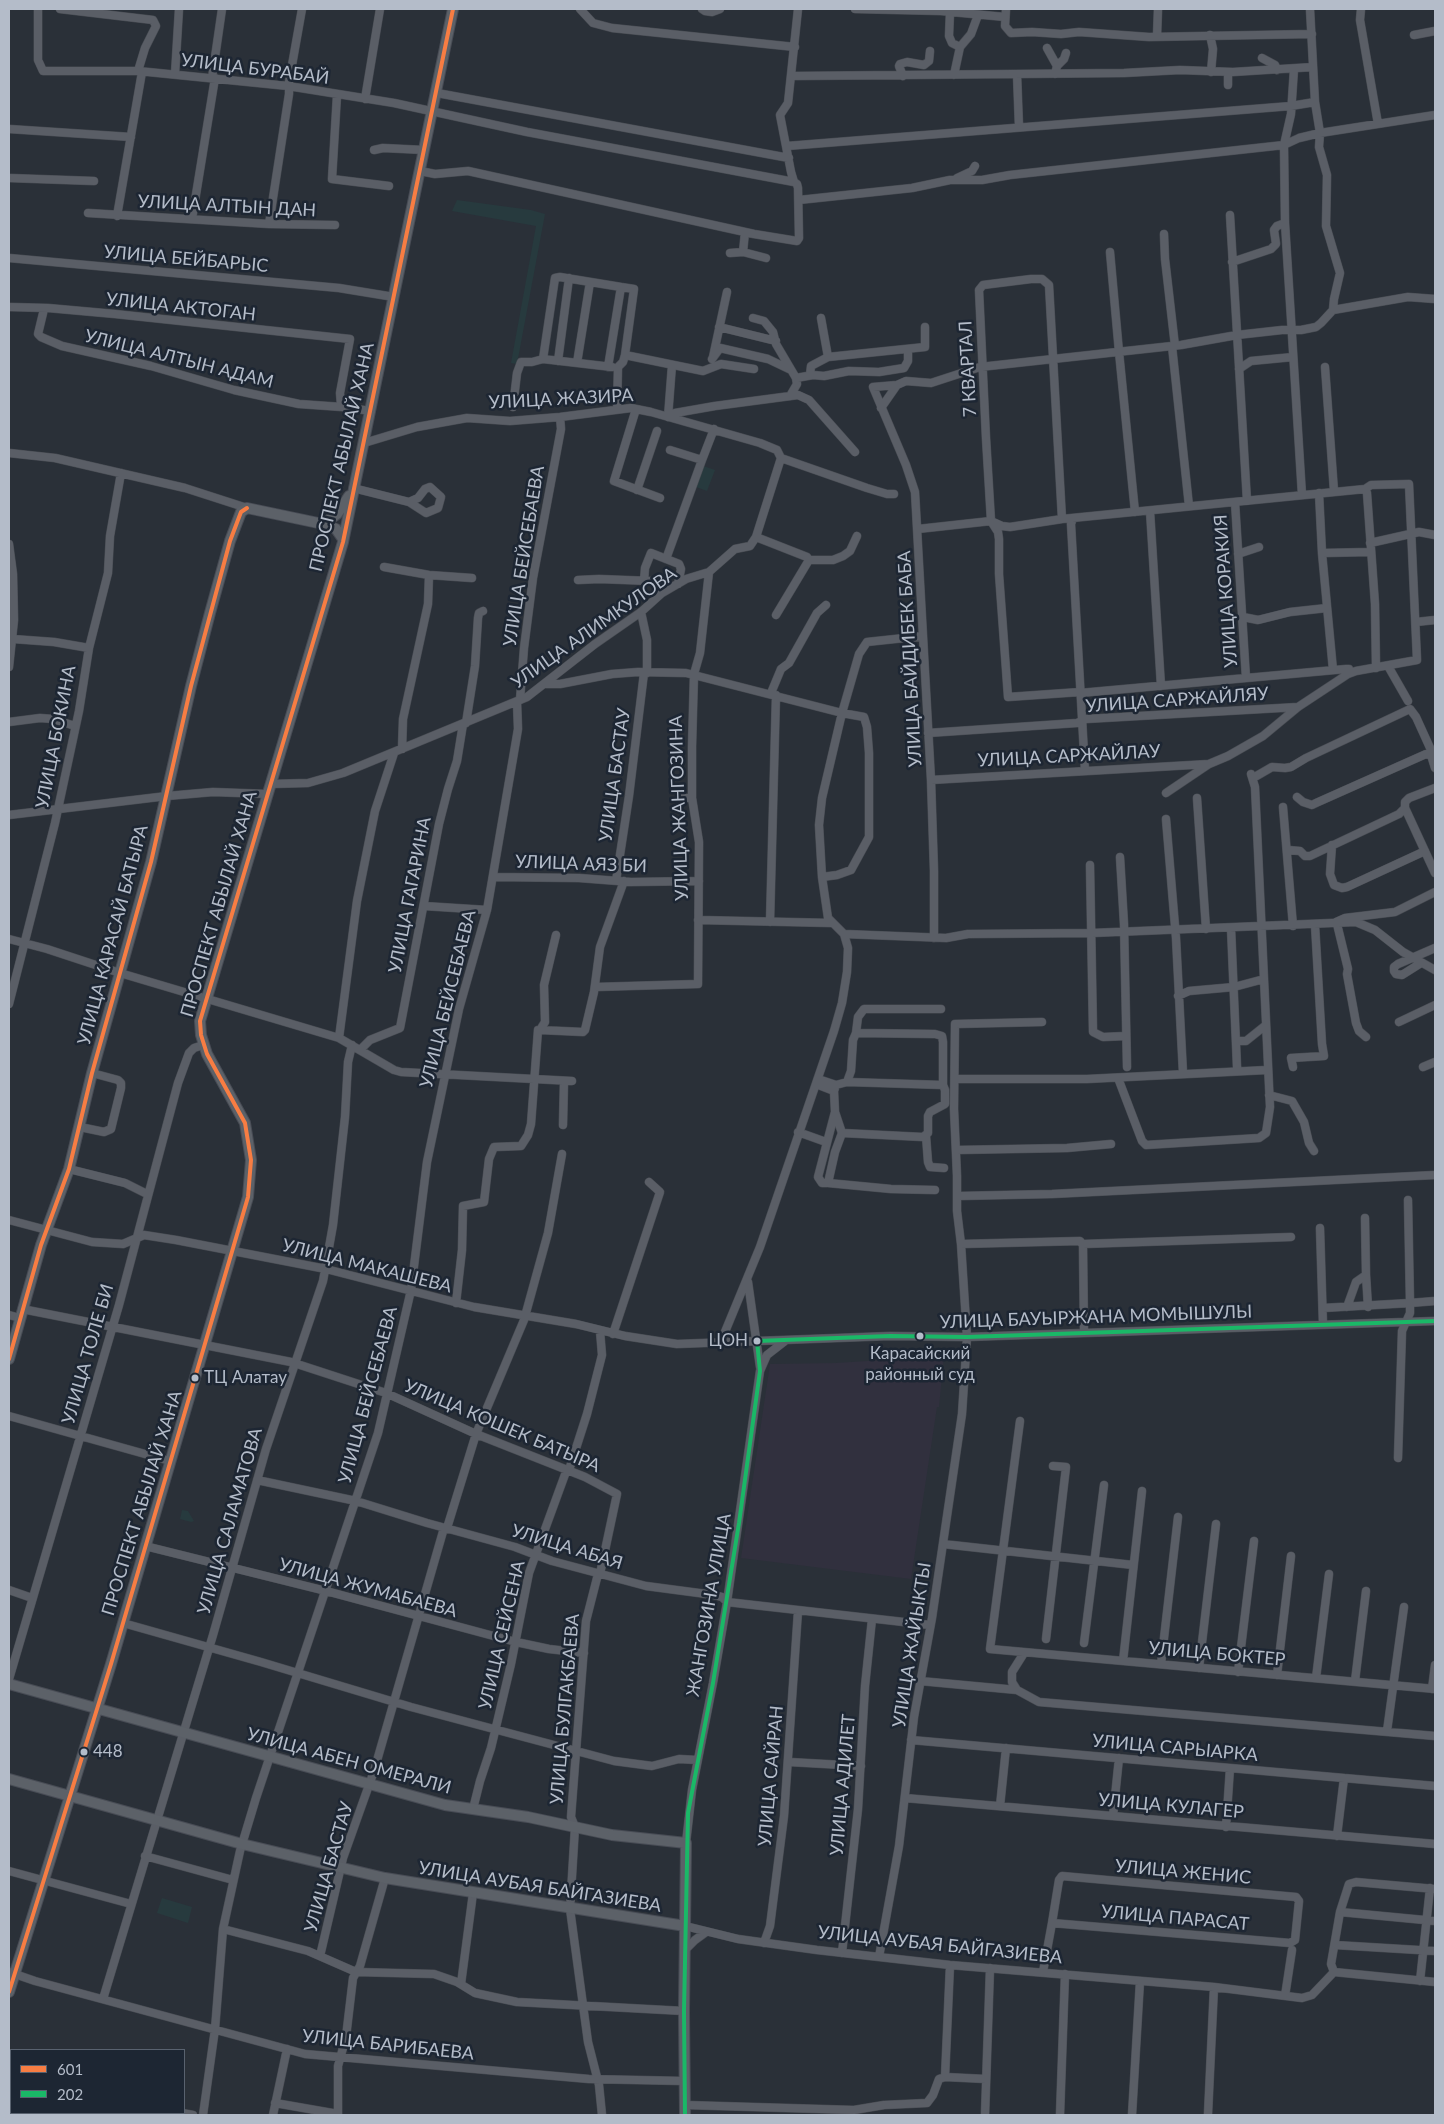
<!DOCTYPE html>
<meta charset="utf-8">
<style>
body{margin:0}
#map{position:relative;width:1444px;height:2124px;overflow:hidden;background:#2a3038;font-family:Lato,sans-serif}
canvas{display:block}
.frame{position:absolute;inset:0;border:10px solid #b4bcc9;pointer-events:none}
.legend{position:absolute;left:10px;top:2049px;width:175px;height:65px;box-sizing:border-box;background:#1d2633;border:1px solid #59626f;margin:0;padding:6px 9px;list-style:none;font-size:15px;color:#b4bcc9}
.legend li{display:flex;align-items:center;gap:10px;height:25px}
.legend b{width:25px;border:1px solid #59626f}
</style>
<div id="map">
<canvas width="1444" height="2124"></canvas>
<div class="frame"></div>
<ul class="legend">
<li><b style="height:6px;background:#f77d43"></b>601</li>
<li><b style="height:6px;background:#1ab867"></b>202</li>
</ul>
</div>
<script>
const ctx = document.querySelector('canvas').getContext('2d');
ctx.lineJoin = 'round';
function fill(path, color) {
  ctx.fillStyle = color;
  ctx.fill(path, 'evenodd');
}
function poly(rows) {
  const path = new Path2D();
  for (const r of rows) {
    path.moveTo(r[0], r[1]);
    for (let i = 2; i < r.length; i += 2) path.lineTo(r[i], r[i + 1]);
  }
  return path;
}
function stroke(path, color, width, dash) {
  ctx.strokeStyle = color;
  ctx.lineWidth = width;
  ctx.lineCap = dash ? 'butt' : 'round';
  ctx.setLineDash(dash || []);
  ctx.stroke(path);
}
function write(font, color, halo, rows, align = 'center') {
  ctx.font = font + ' Lato,sans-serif';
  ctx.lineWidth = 5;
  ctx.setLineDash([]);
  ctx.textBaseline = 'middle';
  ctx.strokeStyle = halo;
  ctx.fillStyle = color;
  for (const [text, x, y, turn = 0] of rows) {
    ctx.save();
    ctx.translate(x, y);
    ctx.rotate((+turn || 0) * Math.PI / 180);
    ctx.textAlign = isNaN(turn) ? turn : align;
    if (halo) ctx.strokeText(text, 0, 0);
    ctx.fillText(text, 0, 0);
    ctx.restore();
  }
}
fill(poly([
 [944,1356,939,1407,937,1407,911,1579,741,1558,770,1364,836,1363]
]), '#31303e');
fill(poly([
 [457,200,531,210,545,214,517,364,511,363,536,226,452,211],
 [703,466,715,470,707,491,696,487],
 [182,1510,188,1511,194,1521,191,1522,180,1519],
 [162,1898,192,1907,188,1923,157,1913]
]), '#273a3e');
const minor = poly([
 [38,9,38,60,43,71,138,71,288,86,394,103,527,132,794,182],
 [60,9,153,20,156,26,145,48,138,71],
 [580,9,593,23,612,28,795,47],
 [702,9,705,11,712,12,720,9],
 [855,9,941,11,1005,17],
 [1006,9,1005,26,1011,33,1032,32,1061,34,1079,32,1149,37,1312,34],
 [1361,9,1360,20,1378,124],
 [950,12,949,36,952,43,960,47],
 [1210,35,1213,49,1211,72],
 [1414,35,1435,31],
 [1157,36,1158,9],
 [1047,48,1057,66],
 [1262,58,1275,65,1277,70],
 [1228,72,1228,85],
 [175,74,179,9],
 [1017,74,1019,127],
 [1055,74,1057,66,1064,59,1066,53],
 [954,75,960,47,971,34,978,15],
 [791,76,1124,73,1180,70,1233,72,1313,67],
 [903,76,899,66,900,64,907,62,924,65,929,61,930,51],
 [212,78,222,9],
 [437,93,789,158],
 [337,95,332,179,389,186],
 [365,99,380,9],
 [1315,102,1320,133,1319,147,1327,175,1326,226,1340,273,1334,299,1333,310],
 [9,129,131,137],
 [787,146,1291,106,1315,102,1310,9],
 [374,150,383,148,424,150],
 [420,171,435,174,468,171,754,234,797,241,799,238,798,188,797,184,794,182,791,172,780,115,788,103,798,9],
 [9,178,94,181],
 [957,178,972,171,975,166],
 [799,200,912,188,950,180,982,180,1010,175,1284,145,1299,138,1320,133,1435,115],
 [88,213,269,224,335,225],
 [1230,215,1247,501],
 [117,216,142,72],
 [192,219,215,78],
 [1285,223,1284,145,1291,114,1294,69],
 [269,224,289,94,289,82,302,9],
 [745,232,743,252,766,258],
 [1164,234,1165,259,1175,346],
 [1110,252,1119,352],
 [730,253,743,252],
 [9,258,339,288,394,297],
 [1232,262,1271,249,1276,244,1274,230,1277,226,1285,223,1302,495],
 [621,287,634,289,625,355],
 [9,307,48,308,115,314,350,339,340,393,341,405,342,407,371,411],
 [44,309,38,334,41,337,62,346,151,366,234,390,299,404,342,407],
 [753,318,764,321,773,332,776,344,796,378,797,384,790,396],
 [821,318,828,357],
 [719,327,776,341],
 [1172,346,1189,506],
 [1119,352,1135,512],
 [713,357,727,292],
 [543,359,555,278,560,277,621,287,608,367],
 [712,359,720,348,768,359,791,370],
 [558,361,569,278],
 [577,363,590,282],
 [1325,367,1334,491],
 [1239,369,1251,361,1293,357],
 [810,375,811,366,828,357,925,347,925,327],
 [796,378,813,375,824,376,849,371,879,372,904,368,908,361,908,350],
 [513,407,517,373,521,362,532,362,543,359,612,367],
 [881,408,897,385],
 [617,409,618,367,623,362,625,355,703,371,721,364,754,369],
 [636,409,614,481,660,498],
 [668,417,675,413,715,406,798,395,809,400,855,452],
 [668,417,672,365],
 [670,450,702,460,714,429],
 [9,453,55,458,185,488,247,508],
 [781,458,867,488,887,494,894,494],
 [353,488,409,502,418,498,425,489,430,487,441,497,438,508,426,513,409,502],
 [1365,489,1367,493,1375,604,1376,668],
 [637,490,657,431],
 [1319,493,1322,553,1333,670],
 [1235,502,1246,678],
 [1150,511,1161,686],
 [1073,518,1071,524,1085,771],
 [918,529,991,521,1002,526,1010,527,1062,519],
 [756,537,807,557,809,560,776,615],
 [1370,543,1419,532,1435,535],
 [9,544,13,574,14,620,9,667],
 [1322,553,1371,552],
 [1238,554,1259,547],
 [666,559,702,460],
 [809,560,833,560,843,556,850,551,857,536],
 [384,567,429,575,472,578],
 [578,580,599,579,651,581,656,583,662,593],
 [644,581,645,568,651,553,679,564,681,569,678,584],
 [641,612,647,640,647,673],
 [1243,617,1258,620,1290,612,1327,608],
 [1416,622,1435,620],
 [13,639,54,642,89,648],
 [1388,666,1408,701],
 [545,684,560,684,612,674,638,672,686,673,842,713,864,717,867,727,869,753,869,837,851,870,837,875,822,877],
 [1080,692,1008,697,999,574,999,539,998,532,991,521,986,438,979,290,983,285,1031,279,1042,279,1049,285,1062,519,1365,489,1371,485,1409,484,1417,660,1356,671,1348,674,1298,707,1263,736,1228,756,1209,764,1166,793],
 [771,693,781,669,789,663,817,613,826,605],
 [1080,693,1346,669,1349,669,1350,673],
 [520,700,524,648,533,578,561,429,560,417],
 [9,722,40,718,53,719,75,726],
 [466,723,475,666,478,618,479,613,483,611],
 [928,733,1077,723,1086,719,1298,707],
 [402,749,403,719,428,604,429,575],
 [1253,778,1272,767,1285,768,1291,767,1306,758,1410,709,1416,717,1431,750,1431,755,1435,768],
 [931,780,1209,764],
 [270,784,308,783,343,773,527,697,595,644,641,612,662,593,686,579,709,572,735,549,750,546,756,537,781,458,777,450,760,443,651,412,631,408,560,417,510,421,467,418,417,427,364,443],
 [1435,788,1409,798,1405,802,1405,808,1435,873],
 [1297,797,1303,802,1312,805,1316,803,1426,754,1431,755],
 [682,798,692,798],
 [1197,798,1206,929],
 [1283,807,1293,926],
 [9,815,167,796,213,792,267,794],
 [1166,819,1176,938,1183,1073],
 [1332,845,1330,874,1334,885,1342,888,1347,887,1425,851],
 [1288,850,1300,851,1305,856,1310,856,1399,814,1405,808],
 [1120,857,1124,924,1127,1067],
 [1090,865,1093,1032,1103,1037,1126,1036],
 [493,877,579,878,631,882,699,881],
 [616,881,629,796,644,673],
 [424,906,487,910],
 [698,920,832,923],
 [770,922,776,695],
 [1336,922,1345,918,1395,912,1435,892],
 [1337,924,1348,969,1347,974,1356,1023,1359,1031,1366,1037],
 [1231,928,1237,1067],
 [844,934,946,938,968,934,1092,933,1356,922,1375,930,1403,952,1435,970],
 [844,934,828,918,822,877,819,825,822,798,842,713,859,654,867,642,923,636],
 [934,938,934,871,931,780,915,492,906,465,873,387,897,385,906,381,931,383,980,367,1181,345,1237,335,1282,330,1301,330,1316,327,1321,323,1333,310,1408,297,1435,299],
 [9,939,47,949,120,973,339,1038,394,1070,401,1072,572,1081],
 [1421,963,1402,975,1396,974,1394,971,1394,967,1398,964,1435,948],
 [595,987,698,984,699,842,692,798,692,747,694,674,700,653,709,572],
 [1178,996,1189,991,1234,987,1264,979],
 [9,1004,55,823,79,711,89,648,108,573,110,536,121,473],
 [1042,1022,955,1024,954,1109,957,1176,957,1211,961,1244,1080,1241,1083,1245,1084,1333],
 [1399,1022,1435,1005],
 [540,1030,583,1032,585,1030,594,992,600,947,624,881],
 [856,1033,858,1017,864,1009,941,1009],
 [339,1038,357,901,375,811,394,753],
 [1236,1041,1246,1041,1266,1025],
 [360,1050,370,1040,400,1028,439,824,448,789,457,761,463,724],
 [1293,1067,1291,1058,1324,1056,1322,1044,1315,925],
 [1423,1067,1435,1062],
 [1118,1078,1142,1141,1146,1145,1259,1138,1266,1133,1270,1107,1255,787,1251,774],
 [818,1079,836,1085],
 [956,1079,1087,1079,1267,1070],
 [847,1082,943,1085,945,1090,945,1104,930,1112,928,1116,928,1133,923,1137,842,1133,835,1112,834,1091,836,1085,847,1082],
 [847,1082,851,1071,853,1040,856,1033,935,1034,942,1036,943,1042,943,1085],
 [816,1084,834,1091],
 [1269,1095,1292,1101,1304,1122,1309,1143,1314,1151],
 [563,1125,564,1081],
 [80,1127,104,1132,111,1129,121,1088,121,1083,118,1080,92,1073],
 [798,1132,826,1142],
 [842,1133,835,1152,828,1183,891,1189,935,1190],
 [926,1136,928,1162,930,1167,944,1168],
 [956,1150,1067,1148,1111,1144],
 [69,1169,125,1183,147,1194],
 [828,1183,822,1183,818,1177,835,1112],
 [958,1196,1052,1194,1435,1175],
 [1408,1200,1410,1303,1435,1301],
 [9,1220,92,1242,123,1244,144,1235,176,1240,326,1269,474,1307,576,1324,625,1336,677,1344,890,1336,967,1337,1435,1321],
 [1320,1228,1323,1325],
 [1083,1244,1291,1237],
 [1366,1275,1368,1307],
 [748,1282,760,1367],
 [456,1303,462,1250,463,1206,484,1202,489,1159,494,1147,521,1146,528,1135,531,1124,538,1030,540,1030,545,1022,544,985,556,935],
 [1347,1307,1356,1282,1366,1275,1365,1218],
 [1323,1308,1410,1303,1410,1313,1402,1331,1398,1458],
 [22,1309,291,1362,386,1393,476,1434,585,1477,617,1494,600,1574],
 [9,1315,20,1318],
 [613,1334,660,1192,649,1182],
 [720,1344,760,1247,834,1031,842,1003,847,972,848,948,844,934],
 [9,1416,170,1461],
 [1020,1421,990,1649,1435,1689],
 [569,1470,587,1414,602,1355,600,1331],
 [257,1480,356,1501,427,1523,515,1547,552,1561,646,1586,714,1595,722,1597,727,1602,930,1625],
 [447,1528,476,1434,524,1320,548,1233,562,1154],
 [943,1544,1133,1565],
 [145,1546,326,1591,516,1642,549,1649,584,1653],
 [598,1574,586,1621,571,1817,575,1827,570,1909,588,2042,599,2085,602,2115],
 [9,1590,32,1598],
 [123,1623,261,1662,411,1707,614,1761,652,1766,679,1759,697,1760],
 [1046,1639,1066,1467,1053,1466],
 [1084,1643,1104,1485],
 [1123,1661,1142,1491],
 [1161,1664,1178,1517],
 [1199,1668,1216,1524],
 [1238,1672,1254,1541],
 [1277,1675,1291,1556],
 [1316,1678,1329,1574],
 [9,1679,119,1305,178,1083,189,1053,194,1048,203,1045],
 [920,1681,1017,1690,1039,1702,1435,1736],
 [1355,1681,1366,1591],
 [1432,1689,1435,1665],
 [1017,1690,1012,1682,1012,1672,1024,1653],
 [1387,1731,1404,1607],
 [911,1740,1435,1786],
 [789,1762,861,1766],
 [905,1798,1435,1844],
 [1000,1806,1006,1748],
 [473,1809,480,1781,491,1748,511,1664,529,1573,567,1469],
 [1113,1816,1119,1758],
 [1226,1827,1230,1768],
 [1337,1836,1344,1778],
 [686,1843,692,1790,713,1683,727,1602,760,1371,767,1355,785,1341],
 [145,1856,233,1880],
 [9,1871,131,1904],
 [1340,1912,1435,1921],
 [685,1926,738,1939,817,1950,950,1965,1214,1987,1302,1998,1312,1995,1334,1972],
 [223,1929,308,1951,356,1972,434,1974,457,1982,475,1993,517,2002,684,2011],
 [764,1943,770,1926,784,1816,798,1611],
 [1335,1945,1435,1951],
 [684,1951,695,1940,706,1932],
 [842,1953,858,1809,865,1686,872,1619],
 [320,1956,343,1858,374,1771,444,1528],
 [879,1957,899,1846,914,1717,932,1618,962,1414,967,1337,961,1244],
 [9,1972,35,1981,305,2054,589,2079,684,2081],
 [1043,1972,1052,1923,1059,1880,1062,1876,1296,1897,1299,1901,1295,1940,1290,1943,1052,1923],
 [1334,1972,1331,1964,1340,1912,1349,1884,1356,1882,1435,1889],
 [1334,1972,1435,1982],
 [1420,1981,1430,1888],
 [461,1984,473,1893],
 [1285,1996,1292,1950],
 [103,1999,213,1635,266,1449,323,1281,333,1225,345,1117,348,1062,352,1045],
 [9,2070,11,2071],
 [945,2077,950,1965],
 [275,2103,338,2114],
 [685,2105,854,2110,884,2105,927,2103,933,2095,939,2079,945,2077,986,2079],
 [182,2113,193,2115],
 [1208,2114,1214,1987],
 [203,2115,215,2029,223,1929,240,1851,256,1798,378,1433,411,1290,427,1162,459,1009,487,910,518,729,517,702],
 [273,2115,287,2049],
 [338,2115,338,2066,346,2037,353,1978,360,1966,385,1878],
 [985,2115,990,1968],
 [1060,2115,1065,1974],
 [1132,2115,1140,1981]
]);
const major = poly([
 [323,524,337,514,349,496],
 [9,1359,41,1245,69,1169,92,1073,151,862,191,686,210,613,230,541,241,512,247,508,323,524,336,529,343,539],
 [9,1684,445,1805,528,1817,612,1835,686,1843,684,2011,685,2115],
 [9,1779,242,1844,385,1878,685,1926],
 [9,1992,111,1664,248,1197,251,1160,245,1123,207,1054,201,1035,200,1021,343,542,453,9]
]);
stroke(minor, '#484c53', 9);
stroke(major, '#484c55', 12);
stroke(minor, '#5a5e66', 8);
stroke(major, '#5c6168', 10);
stroke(poly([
 [9,1359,41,1245,69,1169,92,1073,151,862,191,686,230,541,241,512,247,508],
 [9,1992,111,1664,248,1197,251,1160,245,1123,207,1054,201,1035,200,1021,343,542,453,9]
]), '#f77d43', 4);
stroke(poly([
 [685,2115,684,2011,688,1813,713,1683,739,1523,760,1371,757,1341,890,1336,967,1337,1435,1321]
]), '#1ab867', 4);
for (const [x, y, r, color] of [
 [920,1336,4.5,"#b4bcc9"],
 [757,1341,4.5,"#b4bcc9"],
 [195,1378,4.5,"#b4bcc9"],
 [84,1752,4.5,"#b4bcc9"]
]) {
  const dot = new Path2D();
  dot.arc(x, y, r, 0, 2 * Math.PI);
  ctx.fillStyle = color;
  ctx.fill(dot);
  stroke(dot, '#1d2633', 2);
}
write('17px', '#b4bcc9', '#1d2633', [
 ["ЦОН",748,1341,"right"],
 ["Карасайский",920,1354,"center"],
 ["районный суд",920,1375,"center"],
 ["ТЦ Алатау",204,1378],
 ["448",93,1752]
], 'left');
write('18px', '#b4bcc9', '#1d2633', [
 ["УЛИЦА БУРАБАЙ",255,69,7],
 ["УЛИЦА АЛТЫН ДАН",227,206,3],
 ["УЛИЦА БЕЙБАРЫС",186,259,5],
 ["УЛИЦА АКТОГАН",181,307,6],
 ["УЛИЦА АЛТЫН АДАМ",179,359,14],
 ["7 КВАРТАЛ",968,369,-93],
 ["УЛИЦА ЖАЗИРА",561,399,-3],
 ["ПРОСПЕКТ АБЫЛАЙ ХАНА",342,457,-77],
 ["УЛИЦА БЕЙСЕБАЕВА",524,556,-81],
 ["УЛИЦА КОРАКИЯ",1226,591,-94],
 ["УЛИЦА АЛИМКУЛОВА",594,628,-35],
 ["УЛИЦА БАЙДИБЕК БАБА",910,659,-93],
 ["УЛИЦА САРЖАЙЛЯУ",1177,700,-4],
 ["УЛИЦА БОКИНА",56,737,-79],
 ["УЛИЦА САРЖАЙЛАУ",1069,756,-3],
 ["УЛИЦА БАСТАУ",615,775,-82],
 ["УЛИЦА ЖАНГОЗИНА",679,808,-92],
 ["УЛИЦА АЯЗ БИ",581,864,2],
 ["УЛИЦА ГАГАРИНА",410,895,-79],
 ["ПРОСПЕКТ АБЫЛАЙ ХАНА",219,904,-74],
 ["УЛИЦА КАРАСАЙ БАТЫРА",113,935,-75],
 ["УЛИЦА БЕЙСЕБАЕВА",448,999,-76],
 ["УЛИЦА МАКАШЕВА",367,1266,14],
 ["УЛИЦА БАУЫРЖАНА МОМЫШУЛЫ",1096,1317,-2],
 ["УЛИЦА ТОЛЕ БИ",88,1354,-74],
 ["УЛИЦА БЕЙСЕБАЕВА",368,1395,-75],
 ["УЛИЦА КОШЕК БАТЫРА",502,1426,23],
 ["ПРОСПЕКТ АБЫЛАЙ ХАНА",142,1503,-73],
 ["УЛИЦА САЛАМАТОВА",230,1521,-74],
 ["УЛИЦА АБАЯ",567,1547,17],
 ["УЛИЦА ЖУМАБАЕВА",368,1588,15],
 ["ЖАНГОЗИНА УЛИЦА",709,1605,-80],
 ["УЛИЦА СЕЙСЕНА",502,1635,-77],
 ["УЛИЦА ЖАЙЫКТЫ",912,1645,-81],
 ["УЛИЦА БОКТЕР",1217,1654,5],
 ["УЛИЦА БУЛГАКБАЕВА",565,1709,-85],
 ["УЛИЦА САРЫАРКА",1175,1748,5],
 ["УЛИЦА АБЕН ОМЕРАЛИ",349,1761,15],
 ["УЛИЦА САЙРАН",771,1776,-85],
 ["УЛИЦА АДИЛЕТ",843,1785,-85],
 ["УЛИЦА КУЛАГЕР",1171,1806,5],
 ["УЛИЦА БАСТАУ",329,1867,-74],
 ["УЛИЦА ЖЕНИС",1183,1872,5],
 ["УЛИЦА АУБАЯ БАЙГАЗИЕВА",540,1887,9],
 ["УЛИЦА ПАРАСАТ",1175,1918,5],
 ["УЛИЦА АУБАЯ БАЙГАЗИЕВА",940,1945,6],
 ["УЛИЦА БАРИБАЕВА",388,2045,6]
]);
</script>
